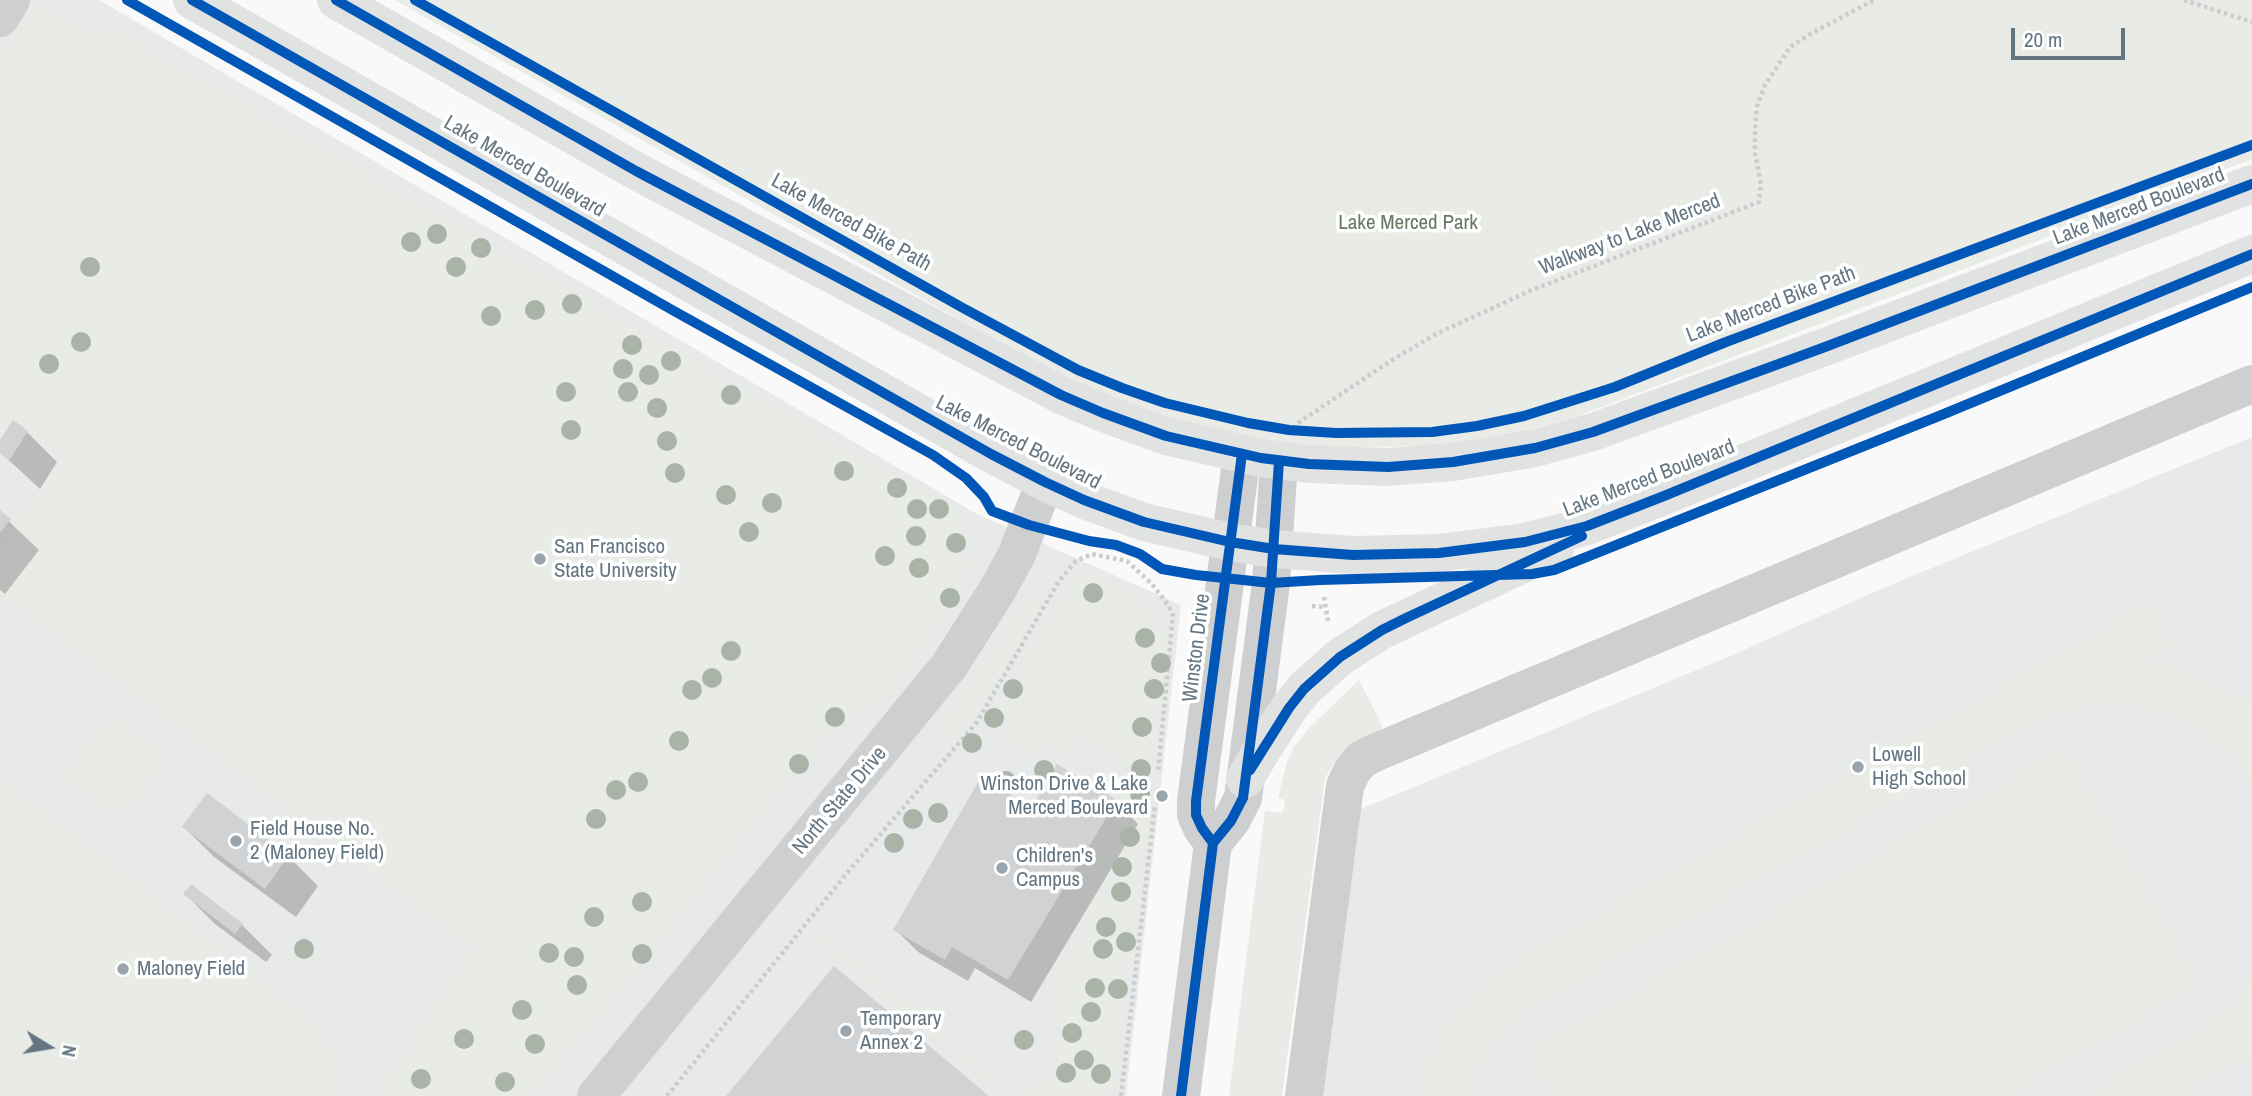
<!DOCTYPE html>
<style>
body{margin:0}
#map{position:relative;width:2252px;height:1096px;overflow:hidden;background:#f9f9f9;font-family:"Archivo Narrow",sans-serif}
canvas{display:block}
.north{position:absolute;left:14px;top:1012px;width:70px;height:70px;-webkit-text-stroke:5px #fff;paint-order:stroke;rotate:101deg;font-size:19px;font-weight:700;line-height:28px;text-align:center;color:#657683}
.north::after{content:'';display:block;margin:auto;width:24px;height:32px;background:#657683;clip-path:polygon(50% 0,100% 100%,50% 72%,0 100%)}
.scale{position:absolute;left:2011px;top:28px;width:114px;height:32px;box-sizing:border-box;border:4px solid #657683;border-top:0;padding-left:9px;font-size:21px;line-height:24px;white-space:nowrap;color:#657683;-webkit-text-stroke:5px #fff;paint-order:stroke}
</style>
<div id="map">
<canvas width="2252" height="1096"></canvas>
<div class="north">N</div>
<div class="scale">20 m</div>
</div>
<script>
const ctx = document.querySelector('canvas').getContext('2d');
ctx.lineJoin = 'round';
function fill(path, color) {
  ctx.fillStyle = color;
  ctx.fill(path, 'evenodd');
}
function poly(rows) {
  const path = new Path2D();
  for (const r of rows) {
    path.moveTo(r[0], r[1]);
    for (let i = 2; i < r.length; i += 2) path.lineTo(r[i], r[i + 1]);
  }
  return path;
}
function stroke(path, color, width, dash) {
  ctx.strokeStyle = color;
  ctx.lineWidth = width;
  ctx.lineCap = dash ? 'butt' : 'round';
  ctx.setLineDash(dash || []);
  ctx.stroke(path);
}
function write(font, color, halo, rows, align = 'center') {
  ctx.font = font + ' "Archivo Narrow",sans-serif';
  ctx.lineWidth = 7;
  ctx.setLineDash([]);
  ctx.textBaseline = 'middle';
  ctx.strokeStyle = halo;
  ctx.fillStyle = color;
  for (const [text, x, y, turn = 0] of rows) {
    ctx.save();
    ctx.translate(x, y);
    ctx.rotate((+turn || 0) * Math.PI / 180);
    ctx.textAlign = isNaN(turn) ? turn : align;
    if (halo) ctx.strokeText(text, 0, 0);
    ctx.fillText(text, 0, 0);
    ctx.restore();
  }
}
fill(poly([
 [0,0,99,0,977,514,1181,605,1126,1096,0,1096],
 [2252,437,2252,1096,1323,1096,1361,809,1728,657,1888,586]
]), '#e8e9e9');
fill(poly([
 [395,0,2252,0,2252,159,1578,416,1531,429,1435,446,1341,447,1293,444,1253,438,1169,418,1124,403,1027,358],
 [33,1,101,38,108,26,957,511,962,523,964,536,958,555,973,563,939,626,922,652,880,705,843,718,833,728,534,1096,373,1096,415,1041,410,1037,474,948,0,594,0,543,64,458,14,420,0,440,0,55],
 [1085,574,1111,579,1134,592,1143,601,1158,622,1167,648,1169,671,1112,1096,1025,1096,1008,1082,1022,1089,1038,1087,1055,1067,1062,1045,1060,1021,1051,1010,1047,999,1052,972,1057,963,1072,952,1081,940,1085,929,1086,904,1093,897,1108,893,1101,937,1130,770,1130,766,1081,739,1076,738,1071,742,1064,755,1043,747,1025,752,1015,750,1008,745,1014,736,1009,731,1004,712,996,706,1076,575],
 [1024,596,1041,607,994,686,942,752,942,735,930,735,996,646],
 [2150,601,2175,645,2148,660,2171,665,2203,677,2234,695,2252,709,2252,781,2228,753,2207,736,2183,723,2157,713,2130,707,2104,707,2076,710,2051,717,2025,729,1543,1002,1521,1017,1501,1036,1484,1057,1470,1081,1465,1096,1413,1096,1425,1060,1443,1029,1464,1002,1490,978,1518,958],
 [1359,680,1382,725,1380,735,1339,756,1325,778,1282,1096,1229,1096,1265,811,1283,813,1285,800,1278,798,1287,762,1293,748,1311,726],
 [110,714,170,760,127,811,107,813,61,777],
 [2065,746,2200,985,2006,1096,1551,1096,1526,1052],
 [0,780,142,885,179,917,313,1022,332,1052,335,1081,333,1096,0,1096],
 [820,930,1014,1096,1003,1096,814,937],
 [2252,979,2252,1052,2248,1056,2182,1096,2082,1096,2217,1017,2237,999]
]), '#e8ebe6');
fill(poly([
 [27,432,57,462,40,489,0,452,0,443],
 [0,513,39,550,5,594,0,590],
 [207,796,288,856,318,886,296,917,214,857,184,827],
 [1116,801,1138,824,1031,1002,975,968,968,981,918,952,895,929,1032,809],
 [185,894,242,925,272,955,266,962,215,924]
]), '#0003');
fill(poly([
 [13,420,28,431,9,461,0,453,0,440],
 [0,510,11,519,0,533],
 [1057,764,1117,800,1008,980,952,947,945,960,893,930,981,777,1032,807],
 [207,793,289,855,265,889,182,827],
 [191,884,243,924,235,934,183,894],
 [834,966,989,1096,726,1096]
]), '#d0d2d3');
stroke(poly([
 [2184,0,2252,22],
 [1298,423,1392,360,1436,334,1532,290,1759,202,1761,184,1755,153,1755,130,1757,106,1765,85,1790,47,1812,33,1874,0],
 [1324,597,1328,621],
 [1312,606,1325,607],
 [667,1096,847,873,977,722,1059,581,1076,561,1092,554,1127,561,1152,584,1168,605,1173,615,1158,772],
 [1121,1096,1155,805]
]), '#cbcccd', 4.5, [3.5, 3.5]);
stroke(poly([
 [0,18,11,0],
 [1213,843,1202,828,1196,815,1196,801,1242,454],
 [596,1096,949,666,998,589,1017,554,1045,482],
 [1181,1096,1213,843,1231,821,1243,798,1271,583,1279,461],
 [1304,1096,1345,786,1352,771,1361,760,1372,754,2252,384]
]), '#cecfd0', 38);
stroke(poly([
 [192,0,991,454,1045,482,1084,500,1144,522,1230,542,1274,549,1353,555,1439,553,1525,542,1587,526,1664,496,2252,254],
 [336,0,636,171,1061,395,1103,413,1166,436,1261,458,1309,464,1388,467,1453,462,1535,448,1593,432,1825,347,2252,184],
 [1245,779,1260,753,1289,708,1304,689,1340,657,1382,630,1555,549]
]), '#e1e2e2', 38);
stroke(poly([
 [127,0,674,311,933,455,966,478,984,497,992,511,1029,525,1089,541,1116,545,1140,554,1162,569,1196,575,1271,583,1320,580,1532,574,1554,570,1939,416,2252,287],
 [192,0,991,454,1045,482,1084,500,1144,522,1230,542,1274,549,1353,555,1439,553,1525,542,1587,526,1664,496,2252,254],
 [336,0,636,171,1061,395,1103,413,1166,436,1261,458,1309,464,1388,467,1453,462,1535,448,1593,432,1825,347,2252,184],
 [415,0,963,308,1078,370,1122,388,1165,403,1248,423,1289,430,1336,433,1432,432,1477,426,1524,416,1615,387,1726,342,2252,145],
 [1250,770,1289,708,1304,689,1340,657,1382,630,1406,618,1582,536],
 [1213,843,1202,828,1196,815,1196,801,1242,454],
 [1181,1096,1213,843,1231,821,1243,798,1271,583,1279,461]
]), '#0057b8', 10);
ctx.fillStyle = '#a9b3a7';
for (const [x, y] of [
 [437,234],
 [411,242],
 [481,248],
 [90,267],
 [456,267],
 [572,304],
 [535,310],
 [491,316],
 [81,342],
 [632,345],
 [671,361],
 [49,364],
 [623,369],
 [649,375],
 [566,392],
 [628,392],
 [731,395],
 [657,408],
 [571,430],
 [667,441],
 [844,471],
 [675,473],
 [897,488],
 [726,495],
 [772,503],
 [917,509],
 [939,509],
 [749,532],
 [916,536],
 [956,543],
 [885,556],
 [919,568],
 [1093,593],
 [950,598],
 [1145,638],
 [731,651],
 [1161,663],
 [712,678],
 [1013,689],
 [1154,689],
 [692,690],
 [835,717],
 [994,718],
 [1142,727],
 [679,741],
 [972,743],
 [799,764],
 [1141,769],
 [1044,770],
 [1006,781],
 [638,782],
 [616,790],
 [1140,794],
 [938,813],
 [596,819],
 [913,819],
 [1130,837],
 [894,843],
 [1122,867],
 [1121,892],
 [642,902],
 [594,917],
 [1106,927],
 [1126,942],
 [304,949],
 [1103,949],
 [549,953],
 [642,954],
 [574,957],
 [577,985],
 [1095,988],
 [1118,989],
 [522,1010],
 [1091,1012],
 [1072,1033],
 [464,1039],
 [1024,1040],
 [535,1044],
 [1084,1060],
 [1066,1073],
 [1101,1074],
 [421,1079],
 [505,1082]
]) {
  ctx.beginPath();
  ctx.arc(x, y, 10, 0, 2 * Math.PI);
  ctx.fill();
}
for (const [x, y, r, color] of [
 [540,559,7,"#99a4ac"],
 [1858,767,7,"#99a4ac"],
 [1162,796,7,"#99a4ac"],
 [236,841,7,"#99a4ac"],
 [1002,868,7,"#99a4ac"],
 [123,969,7,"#99a4ac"],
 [846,1031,7,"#99a4ac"]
]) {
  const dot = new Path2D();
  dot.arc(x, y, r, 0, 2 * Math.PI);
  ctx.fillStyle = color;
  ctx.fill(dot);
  stroke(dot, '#fff', 2.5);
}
write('21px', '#657683', '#fff', [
 ["Lake Merced Boulevard",524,167,30],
 ["Lake Merced Boulevard",2139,207,-21],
 ["Lake Merced Bike Path",851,223,29],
 ["Walkway to Lake Merced",1630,235,-21],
 ["Lake Merced Bike Path",1771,305,-21],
 ["Lake Merced Boulevard",1018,443,27],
 ["Lake Merced Boulevard",1649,479,-21],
 ["Winston Drive",1197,648,-83],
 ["North State Drive",840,801,-50]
]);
write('21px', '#687a64', '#fff', [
 ["Lake Merced Park",1408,223]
]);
write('21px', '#657683', '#fff', [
 ["San Francisco",554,547],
 ["State University",554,571],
 ["Lowell",1872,755],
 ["High School",1872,779],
 ["Winston Drive & Lake",1148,784,"right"],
 ["Merced Boulevard",1148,808,"right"],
 ["Field House No.",250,829],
 ["2 (Maloney Field)",250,853],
 ["Children's",1016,856],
 ["Campus",1016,880],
 ["Maloney Field",137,969],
 ["Temporary",860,1019],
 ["Annex 2",860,1043]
], 'left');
</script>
